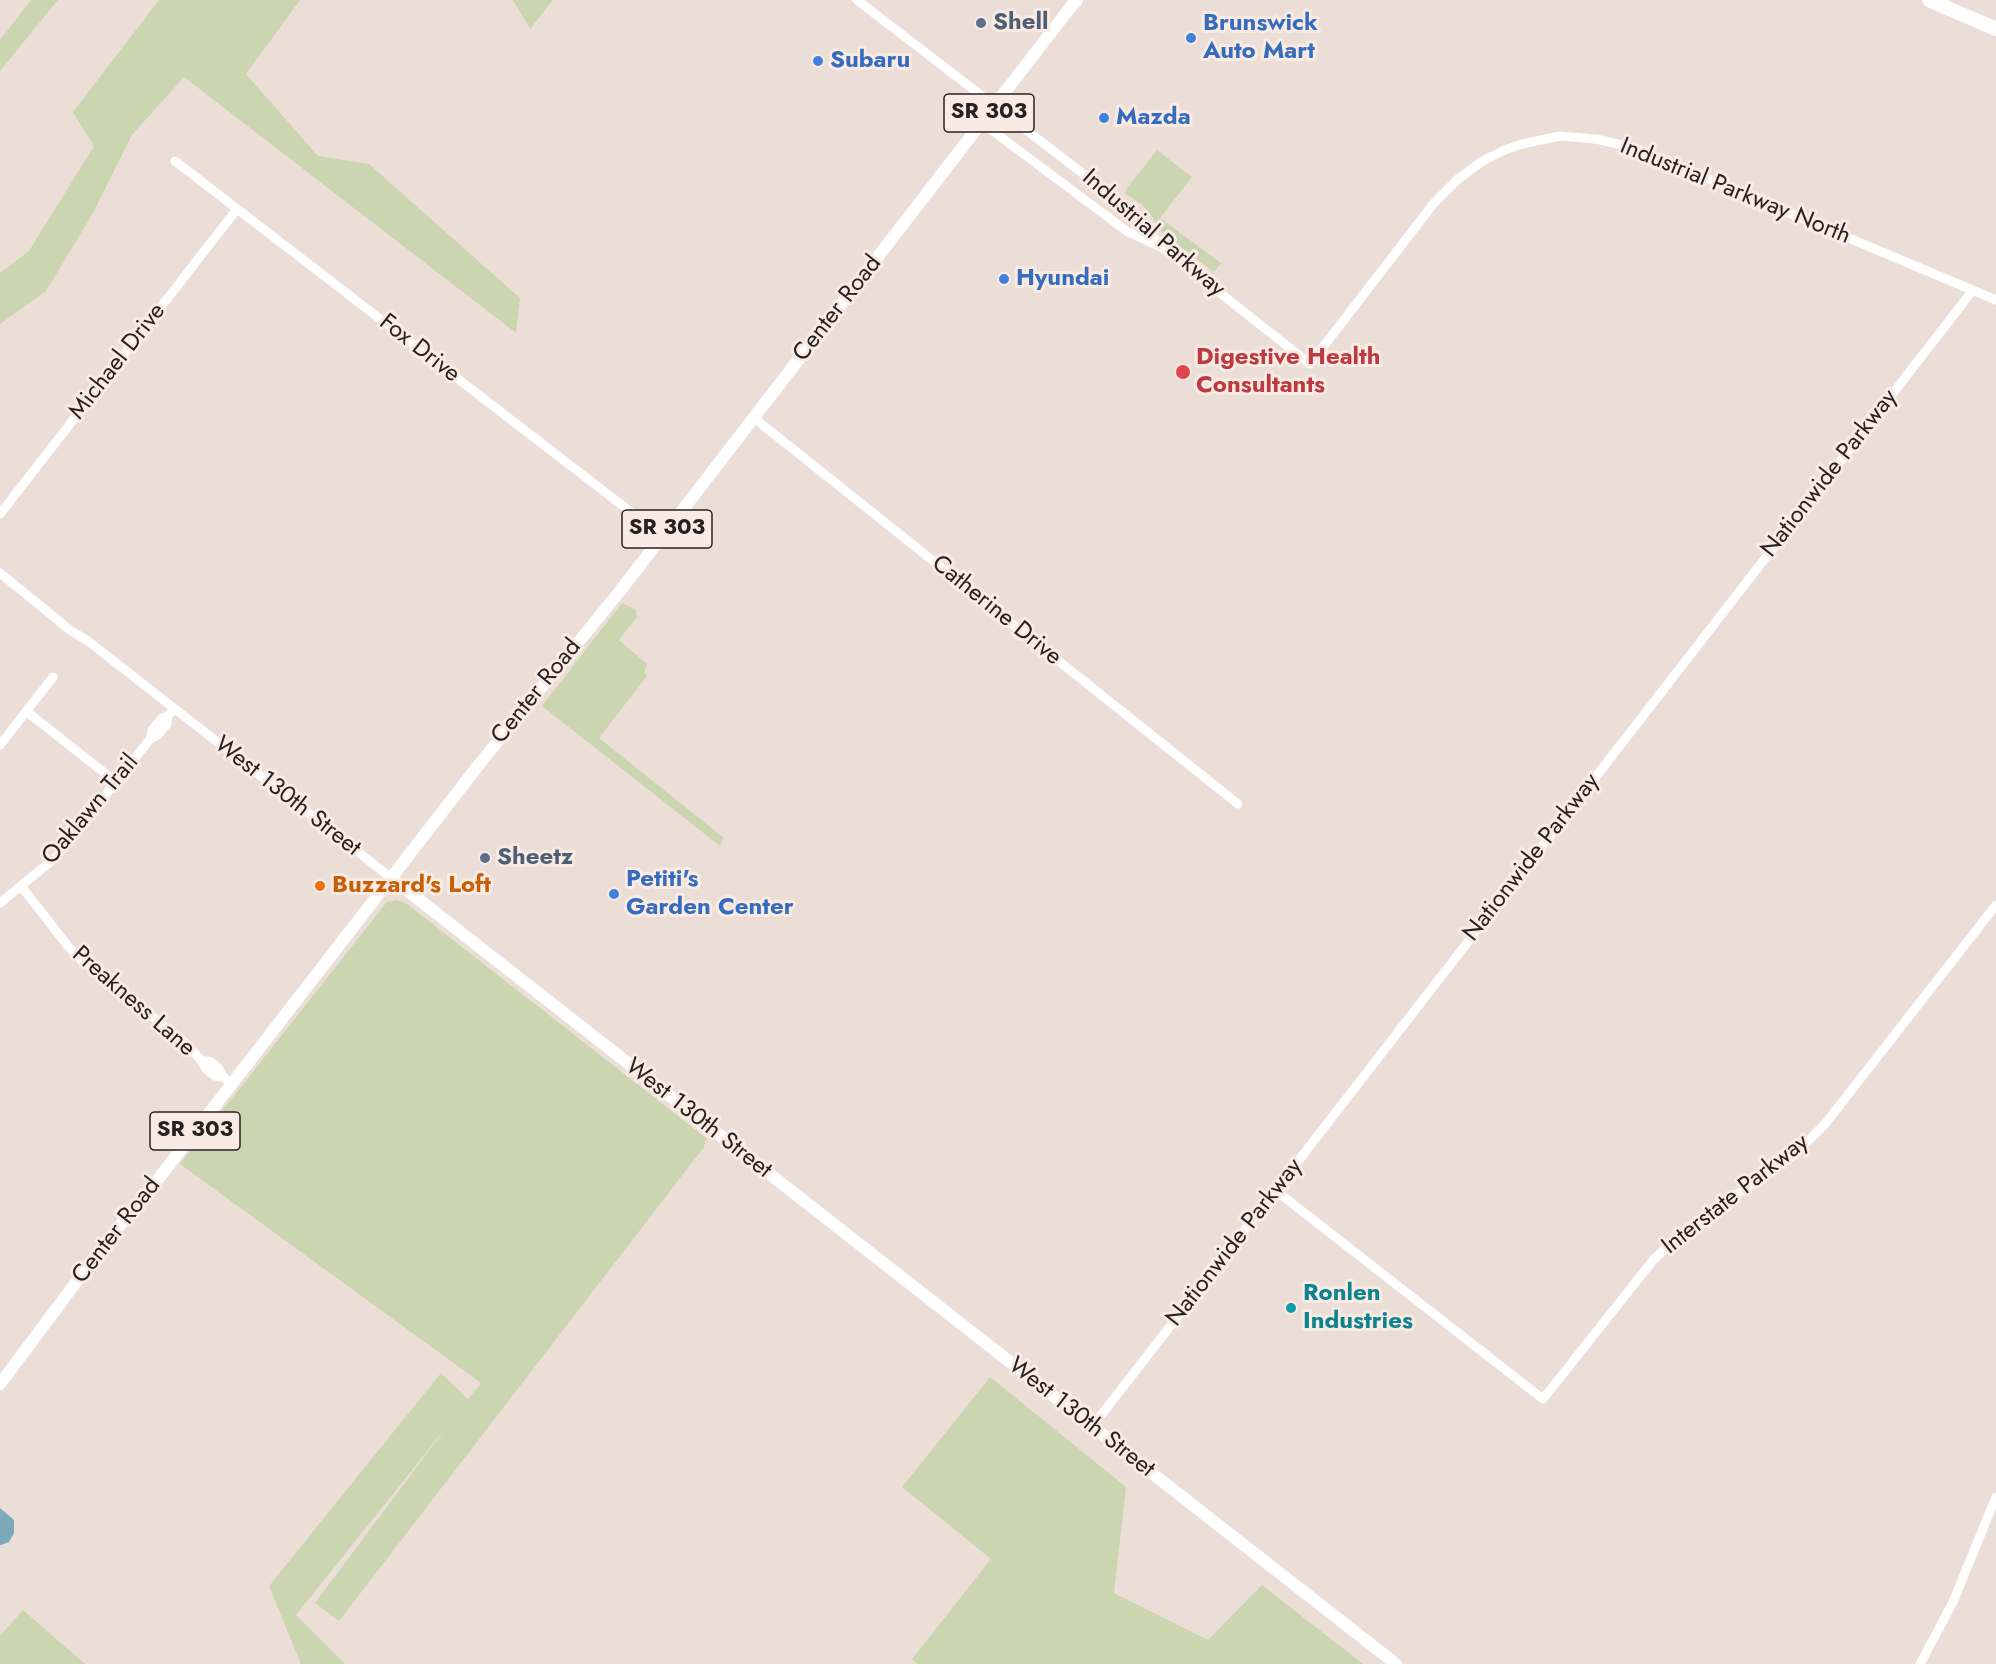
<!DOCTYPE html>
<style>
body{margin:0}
canvas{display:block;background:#ebded7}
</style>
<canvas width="1996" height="1664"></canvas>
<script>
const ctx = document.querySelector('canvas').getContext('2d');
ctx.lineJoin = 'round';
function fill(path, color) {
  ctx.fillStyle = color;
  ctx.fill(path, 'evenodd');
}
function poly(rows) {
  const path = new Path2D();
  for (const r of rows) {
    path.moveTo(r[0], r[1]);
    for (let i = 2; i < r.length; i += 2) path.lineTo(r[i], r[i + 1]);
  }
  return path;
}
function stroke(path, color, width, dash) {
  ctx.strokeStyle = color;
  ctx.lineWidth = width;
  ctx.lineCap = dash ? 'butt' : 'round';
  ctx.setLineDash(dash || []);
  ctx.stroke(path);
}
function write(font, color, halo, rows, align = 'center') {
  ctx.font = font + ' Jost,sans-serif';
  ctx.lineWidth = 6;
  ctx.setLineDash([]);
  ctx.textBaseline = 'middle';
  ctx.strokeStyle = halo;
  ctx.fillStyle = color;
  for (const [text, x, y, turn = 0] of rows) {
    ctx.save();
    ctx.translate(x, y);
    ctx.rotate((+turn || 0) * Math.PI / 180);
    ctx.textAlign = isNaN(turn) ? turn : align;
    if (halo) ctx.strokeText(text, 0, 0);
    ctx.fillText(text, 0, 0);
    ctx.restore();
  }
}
fill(poly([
 [31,0,58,0,0,71,0,40],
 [159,0,300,0,246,74,318,156,369,164,520,298,516,333,184,77,132,135,93,213,46,291,0,324,0,273,29,251,94,146,73,112],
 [513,0,553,0,530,29],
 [1157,150,1192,177,1160,218,1221,263,1214,272,1165,235,1159,229,1152,216,1141,204,1125,193,1127,188],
 [622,603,636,610,637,617,619,640,647,664,644,673,647,676,599,738,724,838,720,846,542,706],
 [396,900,407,904,706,1138,704,1147,339,1621,315,1603,449,1424,296,1615,345,1664,301,1664,269,1586,441,1373,468,1399,481,1383,180,1164,387,902],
 [990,1377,1126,1487,1114,1593,1208,1640,1262,1585,1363,1664,917,1664,912,1659,991,1559,902,1487],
 [23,1610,85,1664,0,1664,0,1636]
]), '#cbd5b0');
fill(poly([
 [0,1508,14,1520,14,1533,9,1542,1,1545,0,1545]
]), '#7ba9ba');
stroke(poly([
 [857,0,1112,196,1139,220,1163,248,1310,364,1434,203,1458,179,1484,160,1505,150,1522,144,1560,136,1596,139,1635,148,1996,300],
 [982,123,1128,232,1161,247],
 [175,161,662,536],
 [754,418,1238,804],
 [0,514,237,209],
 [0,573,70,630,88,641,390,877],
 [26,711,116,782],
 [151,738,152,730,161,719,168,716],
 [0,745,53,677],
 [21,886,67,945,82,961,182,1040,201,1060,206,1069,215,1076,223,1077,232,1083],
 [0,903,56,857,151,738,158,735,167,724,168,716,174,709],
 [201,1060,211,1062,219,1069,223,1077],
 [1275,1190,1543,1399,1654,1259,1696,1222,1794,1155,1825,1124,1996,905],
 [1092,1427,1973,290],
 [1920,1664,1953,1602,1996,1497]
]), '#fff', 9);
stroke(poly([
 [390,877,1396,1664],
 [0,1384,107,1241,152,1187,477,767,620,591,1076,0]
]), '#fff', 12);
stroke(poly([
 [1929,0,1996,29],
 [1075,1,1076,0]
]), '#fff', 14);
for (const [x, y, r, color] of [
 [981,23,6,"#5c6f8a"],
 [1191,38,6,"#3f7fe0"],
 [818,61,6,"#3f7fe0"],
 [1104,118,6,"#3f7fe0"],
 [1004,279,6,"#3f7fe0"],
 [1183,372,8,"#e0444e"],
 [485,858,6,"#5c6f8a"],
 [320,886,6,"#e8710a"],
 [614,894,6,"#3f7fe0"],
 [1291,1308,6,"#0f9aa8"]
]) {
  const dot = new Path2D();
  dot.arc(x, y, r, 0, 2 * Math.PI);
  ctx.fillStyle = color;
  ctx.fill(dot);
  stroke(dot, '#f9ebe4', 2);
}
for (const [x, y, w] of [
 [989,113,90],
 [667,529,90],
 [195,1131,90]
]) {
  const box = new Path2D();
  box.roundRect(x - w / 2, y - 19, w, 38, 4.5);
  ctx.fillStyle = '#f9ebe4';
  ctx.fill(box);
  stroke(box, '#272220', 1.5);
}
write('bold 22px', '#272220', null, [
 ["SR 303",989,113],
 ["SR 303",667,529],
 ["SR 303",195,1131]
]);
write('bold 24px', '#4e5e75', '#f9ebe4', [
 ["Shell",993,23],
 ["Sheetz",497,858]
], 'left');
write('bold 24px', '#366cbe', '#f9ebe4', [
 ["Brunswick",1203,24],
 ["Auto Mart",1203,52],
 ["Subaru",830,61],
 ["Mazda",1116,118],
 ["Hyundai",1016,279],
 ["Petiti's",626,880],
 ["Garden Center",626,908]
], 'left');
write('24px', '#272220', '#f9ebe4', [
 ["Industrial Parkway North",1735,192,22],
 ["Industrial Parkway",1153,234,41],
 ["Center Road",838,309,-52],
 ["Fox Drive",419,349,38],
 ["Michael Drive",118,362,-52],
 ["Nationwide Parkway",1830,474,-52],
 ["Catherine Drive",996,611,39],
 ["Center Road",537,692,-51],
 ["West 130th Street",287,797,38],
 ["Oaklawn Trail",91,810,-50],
 ["Nationwide Parkway",1532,858,-52],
 ["Preakness Lane",133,1002,41],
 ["West 130th Street",698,1119,38],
 ["Interstate Parkway",1736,1195,-38],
 ["Center Road",117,1231,-52],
 ["Nationwide Parkway",1235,1243,-52],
 ["West 130th Street",1081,1418,38]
]);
write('bold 24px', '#be3a42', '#f9ebe4', [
 ["Digestive Health",1196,358],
 ["Consultants",1196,386]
], 'left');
write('bold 24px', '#c56008', '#f9ebe4', [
 ["Buzzard's Loft",332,886]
], 'left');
write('bold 24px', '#0d838f', '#f9ebe4', [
 ["Ronlen",1303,1294],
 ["Industries",1303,1322]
], 'left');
</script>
